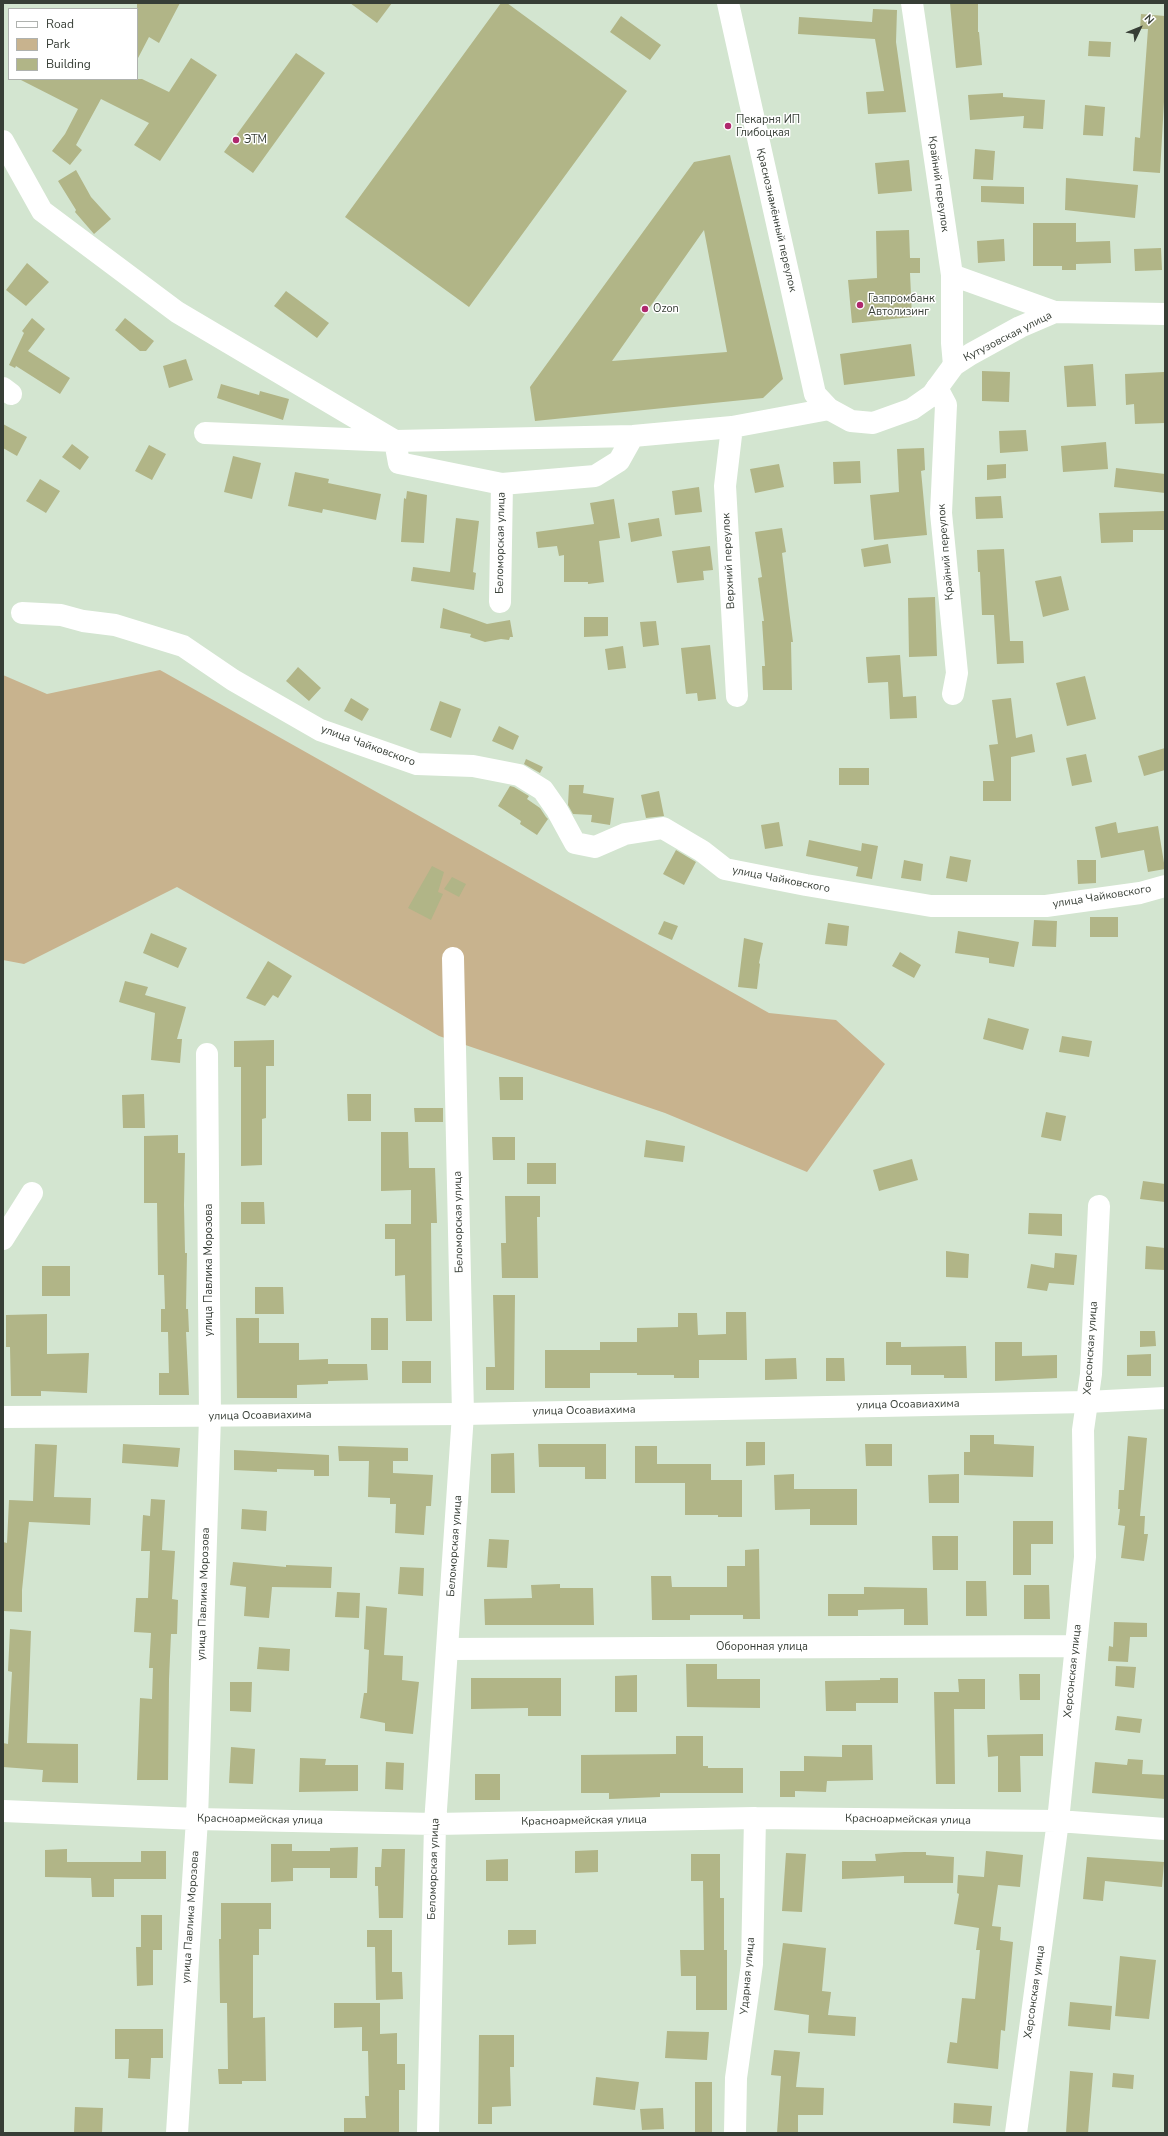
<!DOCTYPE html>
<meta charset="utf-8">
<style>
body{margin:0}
#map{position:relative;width:1168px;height:2136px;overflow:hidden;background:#d3e5d0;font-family:"Nunito Sans",sans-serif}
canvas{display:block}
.frame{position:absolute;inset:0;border:4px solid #373e36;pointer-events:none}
.legend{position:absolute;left:8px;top:8px;width:130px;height:72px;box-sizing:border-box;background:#fff;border:1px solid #afb2af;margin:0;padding:5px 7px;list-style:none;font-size:12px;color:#373e36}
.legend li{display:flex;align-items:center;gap:8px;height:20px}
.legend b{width:20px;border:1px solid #afb2af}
.north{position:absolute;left:1120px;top:8px;width:40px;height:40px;-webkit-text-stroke:3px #fff;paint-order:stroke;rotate:47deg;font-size:11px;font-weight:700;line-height:16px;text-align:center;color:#373e36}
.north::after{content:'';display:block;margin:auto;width:14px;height:18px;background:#373e36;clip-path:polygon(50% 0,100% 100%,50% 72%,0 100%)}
</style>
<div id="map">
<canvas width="1168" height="2136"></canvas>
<div class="frame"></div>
<ul class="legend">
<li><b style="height:5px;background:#fff"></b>Road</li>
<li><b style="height:11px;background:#c8b38e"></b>Park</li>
<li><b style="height:11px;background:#b1b587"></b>Building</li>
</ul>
<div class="north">N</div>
</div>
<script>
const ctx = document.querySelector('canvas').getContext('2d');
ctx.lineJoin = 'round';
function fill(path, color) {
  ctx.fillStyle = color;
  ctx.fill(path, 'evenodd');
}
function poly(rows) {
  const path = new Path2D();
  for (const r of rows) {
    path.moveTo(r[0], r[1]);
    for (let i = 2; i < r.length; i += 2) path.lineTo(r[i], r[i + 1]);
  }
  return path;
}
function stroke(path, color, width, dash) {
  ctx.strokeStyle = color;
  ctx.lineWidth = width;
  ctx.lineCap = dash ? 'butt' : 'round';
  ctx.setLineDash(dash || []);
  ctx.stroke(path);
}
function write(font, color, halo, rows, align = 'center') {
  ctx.font = font + ' "Nunito Sans",sans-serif';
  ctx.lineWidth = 3;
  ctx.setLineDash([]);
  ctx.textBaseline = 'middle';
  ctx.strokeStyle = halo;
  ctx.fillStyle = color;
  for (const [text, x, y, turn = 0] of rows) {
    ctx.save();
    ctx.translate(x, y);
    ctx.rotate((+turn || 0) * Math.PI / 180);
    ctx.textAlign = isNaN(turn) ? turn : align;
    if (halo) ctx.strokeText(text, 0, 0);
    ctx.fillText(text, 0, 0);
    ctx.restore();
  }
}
fill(poly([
 [160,670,769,1013,836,1020,885,1064,807,1172,665,1113,439,1036,177,887,24,964,3,960,3,675,47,694]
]), '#c8b38e');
fill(poly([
 [137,3,180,3,159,43,149,37,137,60],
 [350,3,392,3,377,23],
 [501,3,507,3,627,91,469,307,345,217],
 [950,3,978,3,978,32,979,32,982,65,956,68],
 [873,9,897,10,896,42,906,112,868,114,866,92,884,91,875,39,798,34,799,17,872,22],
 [1141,14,1165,16,1165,84,1160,173,1133,171,1135,137,1140,138,1148,29,1140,29],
 [621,16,661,45,650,60,610,32],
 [1089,41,1111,42,1110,57,1088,56],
 [296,53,325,73,253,173,224,152],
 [191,58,217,75,160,161,134,145,149,123,101,99,76,145,82,150,70,165,52,151,65,134,78,109,19,79,142,79,169,92],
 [1003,93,1003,97,1045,100,1043,129,1023,128,1024,116,970,120,968,95],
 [1085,105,1105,107,1103,136,1083,135],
 [975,149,995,151,993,180,973,179],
 [730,155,783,379,763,398,535,421,530,387,694,162],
 [704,230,727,352,612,361],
 [909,160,912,191,878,194,875,163],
 [76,170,91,197,111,219,94,234,75,212,76,210,58,181],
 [1066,178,1138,185,1135,218,1065,210],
 [981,186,1024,187,1024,204,981,202],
 [1033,223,1076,223,1076,242,1110,241,1111,263,1076,264,1076,270,1062,270,1062,266,1033,266],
 [909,230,910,258,920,258,920,273,910,273,912,317,852,323,848,280,877,278,876,231],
 [1004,239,1005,261,978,263,977,241],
 [1161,248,1162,270,1135,271,1134,249],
 [27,263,49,282,26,306,6,290],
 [286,291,329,323,317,338,274,306],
 [32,318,45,329,28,351,70,378,60,394,16,366,15,368,9,365,24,333,22,331],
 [125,318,154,341,146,351,140,351,115,330],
 [911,344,915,376,844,385,840,354],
 [186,359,193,380,169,388,163,366],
 [1093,364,1096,406,1067,407,1064,366],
 [982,371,1010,372,1009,402,982,401],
 [1164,372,1165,423,1135,424,1134,404,1126,405,1125,374],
 [221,384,259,395,260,391,289,399,283,420,217,398],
 [3,424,27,437,17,456,3,448],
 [1026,430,1028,451,1000,453,999,431],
 [1106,442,1108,469,1063,472,1061,446],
 [72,444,89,457,80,470,62,457],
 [149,445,166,454,152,480,135,471],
 [924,448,925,470,921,471,927,535,874,540,870,495,899,492,897,449],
 [233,456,261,463,252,499,224,492],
 [860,461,861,483,834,484,833,462],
 [779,464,784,487,755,493,750,469],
 [1006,464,1006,478,987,480,987,465],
 [1116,468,1165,474,1165,493,1114,487],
 [295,472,329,479,328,483,381,494,376,520,323,509,322,513,288,506],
 [40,479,60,491,46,513,26,501],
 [699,487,702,512,675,515,672,491],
 [407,491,427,495,424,543,401,542,404,498,406,499],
 [1001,496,1003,518,976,519,975,497],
 [614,499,620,538,599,541,604,582,588,584,588,582,564,582,564,555,559,556,557,546,538,548,536,532,594,524,590,503],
 [1165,511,1165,530,1133,530,1133,542,1101,543,1099,513],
 [456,518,479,521,473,572,476,573,474,590,411,581,413,567,450,572],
 [659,518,662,536,631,542,628,523],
 [782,528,786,552,782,553,793,642,791,642,792,690,763,690,762,666,765,666,762,621,764,621,758,578,762,577,755,532],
 [888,544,891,563,864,567,861,549],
 [710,546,713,570,703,571,704,580,677,583,672,551],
 [1004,549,1010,641,1023,641,1024,663,997,664,994,615,982,615,980,572,978,572,977,550],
 [1061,576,1069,610,1043,617,1035,581],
 [935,597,937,656,909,657,908,598],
 [443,608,487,624,510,620,513,637,510,637,509,640,501,639,485,642,470,637,471,634,440,628],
 [584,617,608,617,608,636,584,637],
 [656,621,659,645,643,647,640,622],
 [710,645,716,699,698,701,697,693,686,694,681,648],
 [623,646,626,668,608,670,605,649],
 [900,655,903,697,916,696,917,718,890,719,888,682,868,683,866,657],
 [298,667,321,688,309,701,286,681],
 [1085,676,1096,719,1067,726,1056,683],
 [351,698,369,709,362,721,344,711],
 [1011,698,1016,738,1032,734,1035,752,1011,757,1011,801,983,801,983,781,994,781,989,745,998,744,992,700],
 [440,701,461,709,451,738,430,730],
 [499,726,519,736,513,750,492,741],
 [1165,748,1165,770,1144,776,1138,756],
 [1086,754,1092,782,1072,786,1066,758],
 [526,759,543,767,540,773,524,764],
 [839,768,869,768,869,785,839,785],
 [569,785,584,785,583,793,614,798,610,825,591,822,592,815,573,814,568,805],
 [510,786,514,787,529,796,527,799,540,808,546,817,548,819,537,835,520,824,521,821,498,806],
 [659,791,664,816,646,818,641,795],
 [779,822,783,846,765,849,761,825],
 [1116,822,1118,833,1158,826,1165,869,1148,872,1144,850,1101,858,1095,827],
 [809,840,861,851,862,843,878,846,872,879,856,876,858,867,806,856],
 [676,850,696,862,684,885,663,874],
 [950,856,971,860,967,882,946,878],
 [904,860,923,864,921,881,901,878],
 [1077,860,1096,860,1096,883,1078,884],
 [432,866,444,872,438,892,443,894,431,920,408,908],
 [452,877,466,884,459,897,444,889],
 [1090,917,1118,917,1118,937,1090,937],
 [1034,920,1057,921,1056,947,1032,946],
 [664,921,678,926,672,940,658,934],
 [828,923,849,926,847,946,825,944],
 [958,931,1019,942,1014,967,989,963,989,958,955,953],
 [151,933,187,948,178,968,143,953],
 [744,938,763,943,759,963,760,964,757,989,738,987],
 [900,952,921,965,914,978,892,966],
 [268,961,292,976,278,998,273,995,265,1006,246,998],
 [125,981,148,987,145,995,186,1007,177,1039,182,1039,180,1063,151,1060,155,1013,119,1002],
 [988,1018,1029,1029,1023,1050,983,1039],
 [1062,1036,1092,1041,1089,1057,1059,1052],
 [274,1040,274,1066,266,1066,266,1118,262,1119,262,1165,241,1166,241,1067,234,1067,234,1041],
 [499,1077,523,1077,523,1100,500,1100],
 [144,1094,145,1128,123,1128,122,1095],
 [347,1094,371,1094,371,1121,348,1121],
 [414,1108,443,1108,443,1122,415,1122],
 [1046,1112,1066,1116,1061,1141,1041,1137],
 [381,1132,408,1132,409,1168,435,1168,437,1223,431,1223,432,1321,406,1321,405,1275,395,1276,395,1239,385,1239,385,1224,411,1224,411,1190,381,1191],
 [178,1135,178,1153,185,1153,184,1205,185,1253,187,1253,186,1309,188,1309,189,1332,186,1332,189,1395,159,1395,159,1373,169,1373,168,1332,161,1332,161,1309,165,1309,164,1275,158,1275,157,1203,144,1203,144,1136],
 [492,1137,515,1137,515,1160,493,1160],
 [646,1140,685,1146,683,1162,644,1157],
 [912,1159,918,1180,879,1191,873,1170],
 [527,1163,556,1163,556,1184,527,1184],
 [1143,1181,1165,1184,1165,1202,1140,1199],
 [505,1196,540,1196,540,1217,537,1217,538,1278,502,1278,501,1243,506,1243],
 [241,1202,264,1202,265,1224,241,1224],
 [1029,1213,1062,1214,1062,1236,1028,1234],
 [1146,1246,1165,1248,1165,1270,1145,1269],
 [946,1251,969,1254,968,1278,946,1277],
 [1055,1253,1077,1255,1074,1285,1049,1283,1047,1291,1027,1288,1031,1264,1054,1268],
 [42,1266,70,1266,70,1296,42,1296],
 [255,1287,283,1287,284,1314,255,1314],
 [493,1295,515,1295,514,1390,486,1390,486,1367,495,1367],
 [726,1312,746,1312,747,1360,699,1360,699,1378,674,1378,674,1375,637,1375,637,1373,590,1373,590,1388,545,1388,545,1350,600,1350,600,1342,637,1342,637,1328,678,1327,678,1313,697,1313,698,1335,726,1334],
 [47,1314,47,1354,89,1353,87,1393,41,1391,41,1396,11,1396,10,1347,6,1347,6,1315],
 [236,1318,259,1318,259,1343,299,1343,299,1360,328,1359,328,1364,367,1364,368,1380,328,1381,328,1384,297,1385,297,1398,237,1398],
 [371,1318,388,1318,388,1350,371,1350],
 [1140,1331,1155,1331,1156,1346,1140,1347],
 [886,1342,901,1342,901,1347,966,1346,967,1378,944,1378,944,1375,911,1375,911,1365,886,1365],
 [995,1342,1022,1342,1022,1356,1057,1355,1057,1378,995,1381],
 [1151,1354,1151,1376,1127,1376,1127,1355],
 [796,1358,797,1379,765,1380,765,1359],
 [826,1358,844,1358,845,1381,826,1381],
 [402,1361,431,1361,431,1383,402,1383],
 [970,1435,994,1435,994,1444,1034,1446,1033,1477,964,1475,964,1452,970,1452],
 [1128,1436,1147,1438,1140,1516,1145,1516,1144,1534,1148,1534,1144,1561,1121,1558,1125,1526,1118,1525,1120,1509,1118,1509,1119,1490,1124,1490],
 [746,1442,765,1442,765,1465,746,1466],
 [35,1444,57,1445,54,1497,91,1498,90,1525,29,1522,22,1590,22,1612,3,1611,3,1542,7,1543,9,1500,33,1501],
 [123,1444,180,1448,178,1467,122,1463],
 [538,1444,606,1444,606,1479,585,1479,585,1467,539,1467],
 [865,1444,892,1444,892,1466,866,1466],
 [338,1446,408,1448,408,1461,393,1461,393,1473,433,1475,431,1506,426,1506,424,1535,395,1533,396,1504,390,1504,390,1498,368,1497,369,1461,339,1461],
 [635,1446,657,1446,657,1464,711,1464,711,1480,742,1480,742,1517,718,1517,718,1515,685,1515,685,1483,635,1483],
 [234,1450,329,1455,329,1476,314,1476,314,1470,277,1469,277,1472,234,1470],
 [514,1453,515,1493,491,1493,491,1454],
 [794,1474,794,1489,857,1489,857,1525,810,1525,810,1509,775,1510,774,1475],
 [959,1474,959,1503,929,1503,928,1475],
 [151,1499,165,1500,162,1550,175,1551,172,1599,178,1600,177,1634,171,1634,169,1679,168,1780,137,1780,140,1698,152,1699,153,1668,149,1668,151,1633,134,1632,136,1598,148,1598,150,1551,141,1551,143,1515,150,1516],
 [242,1509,267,1511,266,1531,241,1529],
 [1013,1521,1053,1521,1053,1544,1031,1544,1031,1575,1013,1575],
 [932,1536,958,1536,958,1570,933,1570],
 [489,1539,509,1540,507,1568,487,1567],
 [759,1549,760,1619,743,1619,743,1615,690,1615,690,1620,652,1620,651,1576,671,1576,672,1587,727,1587,727,1566,745,1566,745,1550],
 [233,1562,286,1567,286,1565,332,1567,331,1588,272,1587,269,1618,244,1616,246,1587,230,1585],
 [400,1567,424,1568,423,1596,398,1594],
 [966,1581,986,1581,987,1616,966,1616],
 [560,1584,560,1588,593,1588,594,1625,485,1625,484,1599,532,1598,531,1585],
 [1024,1585,1049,1585,1050,1619,1024,1619],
 [864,1587,927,1588,928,1625,904,1625,904,1609,858,1610,858,1616,828,1616,828,1594,864,1594],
 [337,1592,360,1593,359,1618,335,1617],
 [366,1606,387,1608,384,1655,403,1656,402,1680,419,1682,413,1734,385,1731,385,1723,360,1718,364,1693,367,1693,369,1650,364,1649],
 [1114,1622,1147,1623,1147,1637,1130,1637,1128,1662,1108,1661,1109,1646,1113,1647],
 [10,1629,31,1631,27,1743,78,1744,78,1783,42,1782,43,1770,3,1767,3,1743,8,1744,12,1672,8,1671],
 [259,1647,290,1649,289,1671,257,1669],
 [686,1664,717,1664,717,1679,760,1679,760,1708,687,1707],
 [1116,1666,1136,1667,1134,1688,1115,1686],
 [1019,1674,1040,1674,1040,1700,1020,1700],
 [637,1675,637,1712,615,1712,615,1676],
 [471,1678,561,1678,561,1716,528,1716,528,1708,471,1709],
 [880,1678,898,1678,898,1703,856,1703,856,1711,826,1711,825,1681,880,1680],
 [958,1679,985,1679,985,1709,954,1709,955,1784,936,1784,934,1692,959,1692],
 [230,1682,252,1682,251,1712,230,1711],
 [1117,1716,1142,1719,1140,1733,1115,1730],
 [1043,1734,1043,1756,1020,1756,1021,1792,998,1792,998,1756,988,1757,987,1735],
 [676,1736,703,1736,703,1766,708,1766,708,1768,743,1768,743,1793,660,1793,660,1797,609,1799,609,1793,581,1793,581,1755,676,1754],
 [842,1745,872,1745,873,1780,827,1781,826,1792,795,1791,795,1797,780,1797,780,1771,804,1771,804,1756,842,1757],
 [231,1747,255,1749,253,1784,229,1783],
 [300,1758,326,1759,325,1765,358,1765,358,1791,299,1792],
 [1128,1759,1143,1760,1142,1774,1165,1775,1165,1799,1092,1793,1095,1762,1127,1765],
 [386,1762,404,1763,403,1790,385,1789],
 [475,1774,500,1774,500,1800,475,1800],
 [271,1844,292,1844,292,1851,330,1851,330,1848,358,1847,357,1878,330,1878,330,1868,293,1868,293,1881,271,1882],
 [67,1849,67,1862,141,1862,141,1851,166,1851,166,1879,114,1879,114,1897,92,1897,91,1878,45,1877,45,1850],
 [382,1849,405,1849,403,1918,379,1918,378,1886,375,1886,375,1867,381,1867],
 [598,1850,598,1872,575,1873,575,1851],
 [986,1851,1023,1855,1020,1887,998,1885,992,1926,1001,1927,1000,1940,1013,1942,1005,2031,1001,2030,998,2069,947,2063,950,2042,957,2043,962,1998,975,1999,980,1950,976,1950,979,1928,954,1924,959,1894,957,1893,958,1875,984,1877],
 [904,1852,926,1852,926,1855,954,1857,953,1883,904,1883,904,1876,842,1879,842,1861,876,1861,875,1854],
 [786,1853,806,1854,802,1912,782,1911],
 [691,1854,720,1854,720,1898,724,1898,724,1950,727,1950,727,2010,696,2010,696,1976,681,1976,680,1950,704,1950,703,1881,691,1881],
 [1087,1857,1164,1862,1162,1887,1105,1881,1103,1901,1083,1899],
 [508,1859,508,1881,486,1881,486,1860],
 [221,1903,271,1903,271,1929,259,1929,259,1955,253,1955,253,2018,265,2017,266,2081,242,2081,242,2084,219,2084,218,2069,228,2069,227,2003,220,2003,219,1939,221,1939],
 [141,1915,162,1915,162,1950,153,1950,153,1985,137,1986,136,1947,141,1947],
 [367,1930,392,1930,392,1972,402,1972,403,1999,376,2000,375,1947,367,1947],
 [508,1930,536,1930,536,1944,508,1945],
 [783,1943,826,1948,822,1991,831,1992,828,2015,856,2017,855,2036,808,2033,809,2015,774,2010],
 [1120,1956,1156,1960,1149,2019,1115,2016],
 [1070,2002,1112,2006,1110,2030,1068,2026],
 [334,2003,380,2003,380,2034,397,2033,397,2064,405,2064,405,2090,399,2090,399,2133,344,2133,344,2118,366,2118,365,2096,369,2096,368,2051,362,2051,362,2027,334,2028],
 [115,2029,163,2029,163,2058,151,2058,150,2079,128,2078,129,2059,115,2059],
 [667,2031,709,2032,707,2060,665,2058],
 [479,2035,514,2035,514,2067,510,2067,511,2106,492,2107,492,2124,478,2124],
 [774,2050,800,2052,796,2087,824,2088,823,2115,798,2115,798,2133,777,2133,781,2076,771,2075],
 [1070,2071,1093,2073,1088,2133,1066,2133],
 [1113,2073,1134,2075,1133,2089,1112,2087],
 [596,2077,639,2082,635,2110,593,2105],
 [695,2082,712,2082,712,2133,695,2133],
 [954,2103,992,2106,990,2126,953,2123],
 [75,2107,103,2108,102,2133,74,2133],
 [663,2108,664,2129,642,2130,640,2109]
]), '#b1b587');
stroke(poly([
 [912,3,952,275,952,343,954,365],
 [3,141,42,211,177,312,395,441,633,436,732,427,829,409],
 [952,275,1055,312],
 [3,388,11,394],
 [937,388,946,405,941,513,957,673,953,694],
 [732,427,725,486,737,696],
 [205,433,395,441,399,463,502,484,595,476,619,461,633,436],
 [500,602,502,484],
 [22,613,61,615,83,621,115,625,183,646,233,680,320,730,417,764,473,766,519,775,543,790,557,810,575,843,595,847,625,834,663,828,702,851,725,869,806,885,931,906,1046,906,1140,893,1165,886],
 [3,1239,32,1193],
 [448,1649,1076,1646],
 [3,1811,197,1819,435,1824,755,1818,1058,1821,1165,1829],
 [177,2133,197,1819,210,1417,207,1054],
 [428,2133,435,1824,463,1414,453,958],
 [735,2133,736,2078,752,1964,755,1818],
 [1016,2133,1058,1821,1085,1557,1083,1430,1091,1374,1099,1206]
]), '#fff', 22);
stroke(poly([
 [728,3,815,394,829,409,851,421,873,423,912,409,932,395,954,365,971,354,1020,327,1055,312,1165,314],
 [3,1417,463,1414,1087,1402,1165,1398]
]), '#fff', 22);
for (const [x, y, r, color] of [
 [728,126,4,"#af286d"],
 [236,140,4,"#af286d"],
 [860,305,4,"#af286d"],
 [645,309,4,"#af286d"]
]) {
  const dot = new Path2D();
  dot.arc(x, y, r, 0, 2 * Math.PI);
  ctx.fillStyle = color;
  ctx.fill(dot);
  stroke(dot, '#fff', 1.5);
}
write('11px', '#373e36', '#fff', [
 ["Пекарня ИП",736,120],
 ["Глибоцкая",736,133],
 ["ЭТМ",244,140],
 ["Газпромбанк",868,299],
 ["Автолизинг",868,312],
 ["Ozon",653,309]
], 'left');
write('11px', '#373e36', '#fff', [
 ["Крайний переулок",938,184,82],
 ["Краснознамённый переулок",776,220,77],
 ["Кутузовская улица",1008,337,-27],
 ["Беломорская улица",501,543,-89],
 ["Крайний переулок",946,552,-95],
 ["Верхний переулок",729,561,-93],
 ["улица Чайковского",368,746,20],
 ["улица Чайковского",781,880,11],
 ["улица Чайковского",1102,897,-9],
 ["Беломорская улица",459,1222,-91],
 ["улица Павлика Морозова",209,1270,-90],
 ["Херсонская улица",1091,1348,-86],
 ["улица Осоавиахима",908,1405,-1],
 ["улица Осоавиахима",584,1411,-1],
 ["улица Осоавиахима",260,1416,-1],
 ["Беломорская улица",455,1546,-86],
 ["улица Павлика Морозова",204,1594,-88],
 ["Оборонная улица",762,1647],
 ["Херсонская улица",1073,1671,-84],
 ["Красноармейская улица",260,1820,1],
 ["Красноармейская улица",908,1820,1],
 ["Красноармейская улица",584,1821,-1],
 ["Беломорская улица",434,1869,-88],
 ["улица Павлика Морозова",191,1917,-86],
 ["Ударная улица",748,1976,-85],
 ["Херсонская улица",1035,1992,-82]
]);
</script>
